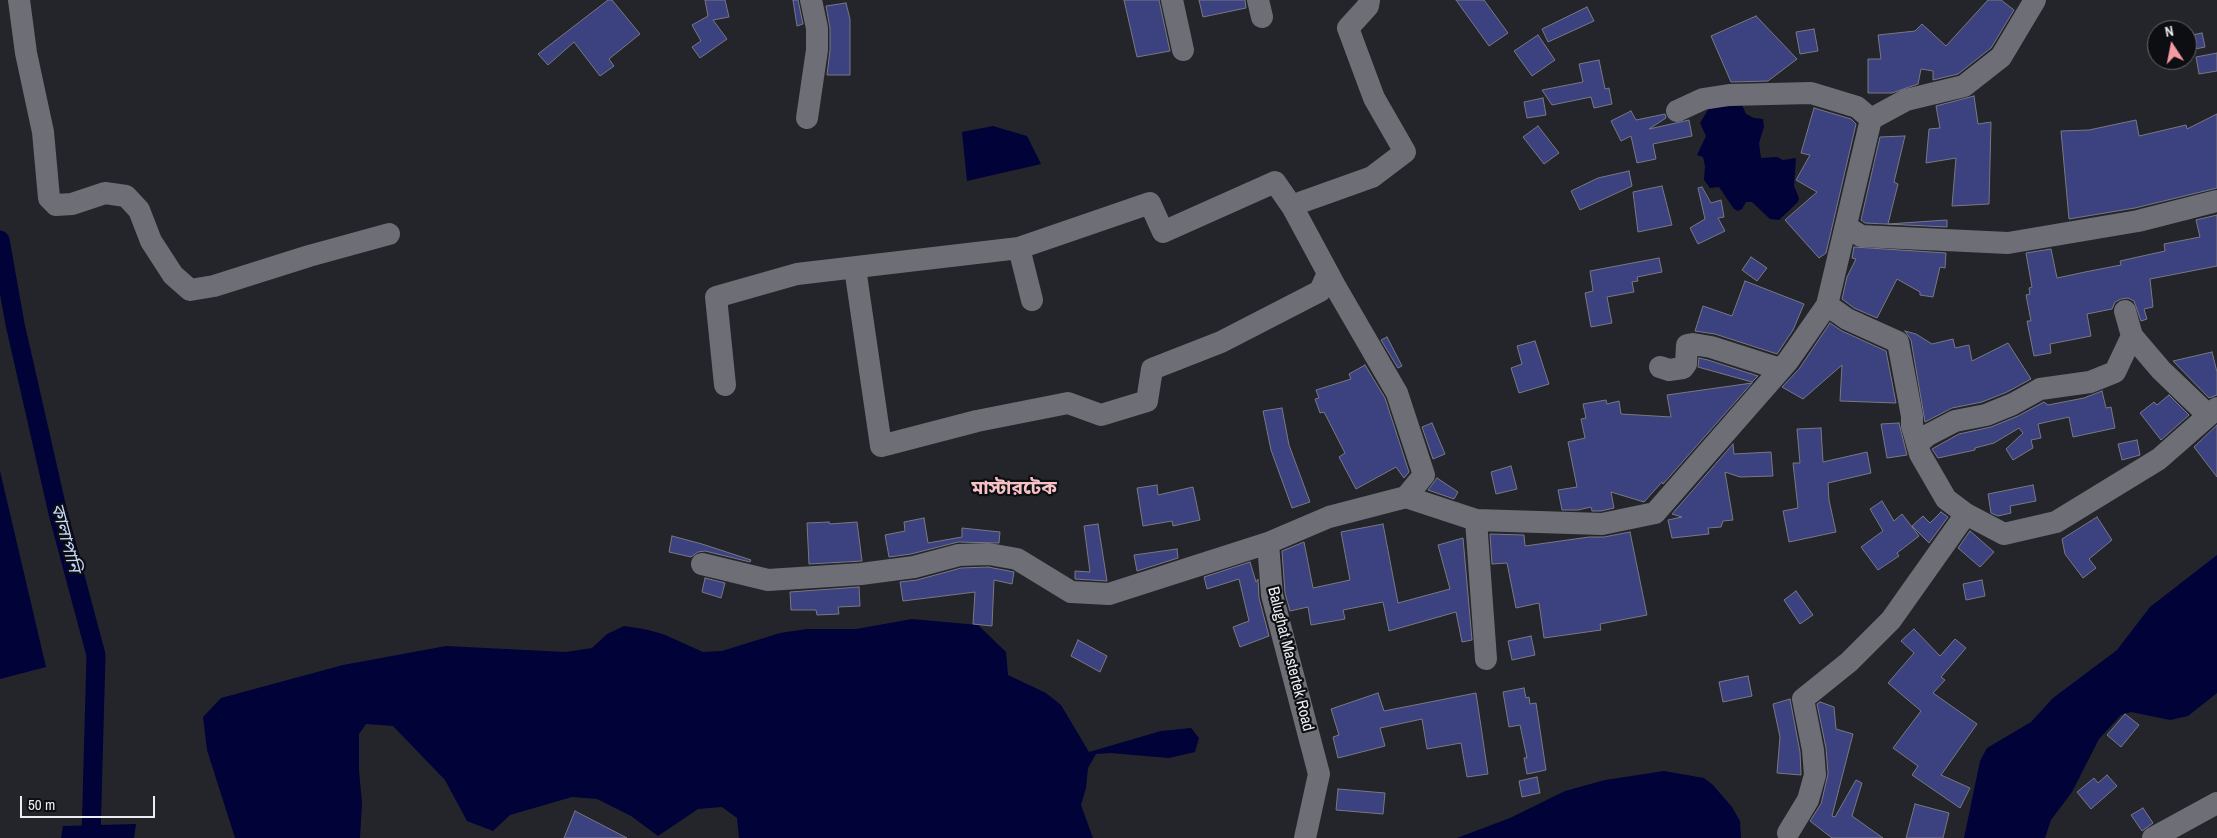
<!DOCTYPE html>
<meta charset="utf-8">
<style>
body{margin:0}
#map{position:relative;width:2217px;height:838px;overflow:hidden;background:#24252b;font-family:"Archivo Narrow",sans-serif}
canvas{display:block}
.north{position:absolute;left:2147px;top:20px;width:50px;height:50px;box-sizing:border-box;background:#0d0e11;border:1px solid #66676b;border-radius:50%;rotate:349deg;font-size:14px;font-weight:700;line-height:20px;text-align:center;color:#ecedf1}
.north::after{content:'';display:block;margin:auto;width:18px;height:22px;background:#f49aa2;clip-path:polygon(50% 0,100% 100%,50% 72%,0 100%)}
.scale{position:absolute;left:20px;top:796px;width:135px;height:22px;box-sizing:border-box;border:2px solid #ecedf1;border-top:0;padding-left:6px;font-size:15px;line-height:18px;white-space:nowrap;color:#ecedf1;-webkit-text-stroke:4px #0d0e11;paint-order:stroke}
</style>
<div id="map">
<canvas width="2217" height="838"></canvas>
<div class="north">N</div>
<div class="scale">50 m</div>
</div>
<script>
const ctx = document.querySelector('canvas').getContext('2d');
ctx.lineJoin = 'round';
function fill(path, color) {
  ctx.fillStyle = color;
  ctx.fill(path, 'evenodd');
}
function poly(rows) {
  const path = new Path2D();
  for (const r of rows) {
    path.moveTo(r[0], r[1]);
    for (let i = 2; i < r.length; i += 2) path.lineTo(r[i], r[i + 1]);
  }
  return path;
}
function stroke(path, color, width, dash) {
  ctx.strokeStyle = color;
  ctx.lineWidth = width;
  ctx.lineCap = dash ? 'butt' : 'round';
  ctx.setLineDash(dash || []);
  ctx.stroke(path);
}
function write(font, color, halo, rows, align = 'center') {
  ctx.font = font + ' "Archivo Narrow","Noto Sans Bengali",sans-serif';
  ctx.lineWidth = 4.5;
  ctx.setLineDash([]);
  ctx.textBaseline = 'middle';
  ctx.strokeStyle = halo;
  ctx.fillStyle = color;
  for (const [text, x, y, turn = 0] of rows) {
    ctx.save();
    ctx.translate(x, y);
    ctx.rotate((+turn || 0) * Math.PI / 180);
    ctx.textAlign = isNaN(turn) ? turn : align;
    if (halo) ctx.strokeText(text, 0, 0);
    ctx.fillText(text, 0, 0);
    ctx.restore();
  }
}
fill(poly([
 [1742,105,1746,114,1754,118,1763,119,1764,127,1759,143,1761,158,1777,157,1783,160,1796,158,1794,186,1799,198,1798,202,1779,220,1770,219,1752,202,1746,202,1742,209,1738,211,1734,209,1719,187,1710,188,1704,180,1705,166,1703,157,1697,155,1706,136,1700,123,1709,108],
 [993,126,1027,136,1041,164,967,181,962,132],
 [0,471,46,667,0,679],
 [2217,555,2217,693,2188,716,2170,720,2131,712,2121,715,2099,739,2072,792,2051,820,2045,838,1964,838,1980,761,1987,748,2031,722,2053,698,2117,650,2150,607],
 [912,619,978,625,1006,652,1008,675,1046,693,1061,705,1089,752,1161,731,1191,728,1199,738,1195,752,1169,758,1110,753,1096,754,1088,768,1086,788,1081,805,1093,838,739,838,737,818,722,807,698,809,658,836,631,816,597,799,572,797,510,815,493,831,467,821,445,780,393,726,366,724,359,734,359,770,362,803,360,838,235,838,207,750,203,717,221,698,343,665,446,646,566,652,592,648,607,634,624,626,644,629,663,634,703,652,722,651,780,633,807,629,856,629],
 [1664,771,1704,778,1713,785,1732,807,1740,821,1741,838,1457,838,1510,818,1565,791,1605,780],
 [136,824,134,838,61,838,63,826]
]), '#000238');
stroke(poly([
 [0,240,15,324,58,513,96,655,91,838]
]), '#000238', 19);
const building = poly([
 [608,0,612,0,640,34,609,59,614,66,600,76,574,42,548,65,538,54,608,0],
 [705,0,725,0,729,17,713,20,727,39,700,58,692,47,701,41,692,25,708,16,705,0],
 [793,0,798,0,803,24,797,26,793,0],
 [1124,0,1159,0,1170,51,1137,57,1124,0],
 [1199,0,1245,0,1246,8,1203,17,1199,0],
 [1456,0,1484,0,1508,33,1489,46,1456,0],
 [1988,0,2001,0,2014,10,1991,48,1958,74,1933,80,1933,71,1921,69,1918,84,1892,93,1868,93,1868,59,1881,59,1878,35,1915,31,1922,24,1946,46,1988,0],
 [846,3,850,19,850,75,827,75,830,50,830,28,826,6,846,3],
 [1587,7,1594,21,1548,42,1542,29,1587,7],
 [1756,16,1797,59,1768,81,1731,82,1711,36,1756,16],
 [1814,29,1818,51,1800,54,1796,32,1814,29],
 [2202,33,2205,47,2190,50,2187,36,2202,33],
 [1538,35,1555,60,1532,76,1514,51,1538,35],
 [2217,53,2217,71,2199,74,2196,57,2217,53],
 [1599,60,1605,89,1609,88,1612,104,1594,108,1591,97,1552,105,1542,90,1583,82,1579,64,1599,60],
 [1974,96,1978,124,1991,122,1989,204,1952,206,1956,158,1926,163,1929,129,1940,128,1936,106,1974,96],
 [1543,98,1546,115,1527,118,1524,102,1543,98],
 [1814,108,1851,119,1856,124,1826,253,1819,258,1785,220,1817,192,1796,180,1810,155,1801,153,1814,108],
 [1631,111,1636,120,1665,114,1666,118,1649,129,1689,120,1692,136,1653,144,1656,159,1637,163,1631,136,1621,141,1611,121,1631,111],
 [2217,114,2217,188,2135,208,2069,219,2061,131,2089,130,2136,120,2139,136,2186,125,2187,129,2217,114],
 [1538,126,1559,153,1544,164,1523,137,1538,126],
 [1905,136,1894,182,1898,184,1888,224,1947,220,1947,227,1865,223,1861,220,1880,137,1905,136],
 [1629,171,1632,186,1580,210,1571,191,1598,178,1629,171],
 [1662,186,1672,225,1638,232,1633,192,1662,186],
 [1702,187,1711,203,1721,200,1724,217,1718,218,1725,231,1698,244,1690,228,1705,219,1698,188,1702,187],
 [2217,215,2217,266,2150,279,2153,307,2144,309,2147,319,2141,321,2134,301,2128,298,2121,299,2115,302,2112,309,2087,314,2091,336,2050,344,2051,353,2034,356,2027,321,2031,321,2026,295,2030,294,2029,288,2032,287,2026,253,2051,249,2057,278,2085,272,2121,265,2120,261,2165,251,2164,244,2200,237,2196,220,2217,215],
 [1854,247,1946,253,1945,268,1940,267,1933,297,1920,295,1920,292,1897,279,1877,318,1854,308,1842,299,1847,277,1856,259,1852,258,1854,247],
 [1751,257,1767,268,1757,281,1742,270,1751,257],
 [1659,258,1662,272,1637,277,1638,281,1632,282,1634,292,1607,297,1612,323,1591,327,1585,293,1593,291,1590,271,1659,258],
 [1745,281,1804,304,1793,330,1777,354,1715,334,1695,331,1703,306,1732,316,1745,281],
 [1830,323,1842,331,1886,351,1896,403,1840,401,1842,365,1803,399,1782,387,1799,369,1830,323],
 [1905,331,1916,334,1932,344,1953,339,1955,348,1969,345,1972,361,2008,343,2031,379,2007,392,1982,402,1952,408,1925,422,1911,340,1905,331],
 [1387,337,1402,366,1398,368,1381,340,1387,337],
 [1535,341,1549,384,1519,393,1511,368,1522,364,1517,346,1535,341],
 [2212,352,2217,372,2217,395,2209,398,2173,361,2212,352],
 [1699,358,1708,360,1758,376,1752,382,1698,367,1699,358],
 [1365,365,1385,398,1409,472,1404,478,1396,467,1356,489,1339,457,1345,453,1324,412,1320,413,1315,399,1319,398,1316,390,1351,379,1349,374,1365,365],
 [1752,383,1663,484,1662,482,1644,502,1611,492,1614,508,1601,511,1592,511,1591,507,1578,510,1562,510,1558,490,1577,487,1568,442,1585,438,1581,419,1586,418,1583,404,1606,400,1607,404,1619,401,1621,414,1671,417,1667,395,1752,383],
 [2102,391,2106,408,2111,407,2115,428,2073,437,2069,417,2038,424,2041,438,2031,440,2033,448,2013,460,2006,449,2023,433,2019,428,1994,443,1975,448,1975,450,1938,458,1932,449,1959,434,1991,427,2018,416,2044,402,2048,405,2084,398,2102,391],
 [2169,395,2189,415,2161,440,2140,413,2154,402,2157,405,2169,395],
 [1282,408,1289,445,1310,502,1292,508,1271,450,1263,411,1282,408],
 [1432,423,1445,454,1433,459,1422,427,1432,423],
 [1899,423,1907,455,1887,458,1881,424,1899,423],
 [2217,425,2217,477,2194,447,2217,425],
 [1821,428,1823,462,1867,452,1871,473,1828,483,1829,500,1836,532,1789,542,1783,511,1798,508,1793,463,1800,463,1797,429,1821,428],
 [2137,440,2140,455,2122,460,2118,444,2137,440],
 [1733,444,1734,454,1771,452,1773,476,1740,477,1725,472,1733,520,1723,521,1721,527,1708,528,1709,534,1672,538,1668,520,1682,517,1672,514,1733,444],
 [1511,466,1517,489,1496,494,1491,472,1511,466],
 [1437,478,1458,492,1454,499,1428,490,1437,478],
 [1157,485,1158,495,1193,487,1200,520,1173,526,1172,521,1143,526,1137,488,1157,485],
 [2033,485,2036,501,2010,506,2011,513,1998,516,1991,513,1988,494,2033,485],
 [1882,501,1894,521,1902,514,1919,536,1897,553,1899,556,1878,570,1861,547,1883,531,1870,509,1882,501],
 [1941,512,1948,517,1929,543,1912,526,1923,516,1930,523,1941,512],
 [2097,517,2112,540,2089,559,2096,568,2083,578,2065,554,2062,539,2097,517],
 [924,518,928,543,962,537,962,528,1000,532,999,543,958,542,911,554,889,557,885,535,905,531,904,522,924,518],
 [829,522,830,524,857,522,862,561,809,564,807,523,829,522],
 [1098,524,1107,581,1075,579,1075,571,1090,572,1084,526,1098,524],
 [1383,524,1398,603,1450,589,1438,545,1463,538,1472,640,1462,642,1456,612,1389,631,1383,602,1343,610,1345,619,1311,625,1308,607,1290,611,1285,593,1282,551,1304,542,1313,588,1350,580,1341,532,1383,524],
 [1970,531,1994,552,1980,567,1958,548,1970,531],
 [1630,532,1647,615,1600,624,1601,630,1544,638,1539,603,1516,608,1507,563,1492,564,1490,534,1524,535,1525,546,1589,537,1604,537,1630,532],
 [672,536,702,544,751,560,750,562,705,551,698,552,691,557,669,552,672,536],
 [1177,549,1178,558,1137,571,1134,555,1177,549],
 [1250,562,1256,582,1258,579,1259,598,1269,636,1240,647,1233,627,1249,621,1239,579,1207,589,1204,577,1250,562],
 [988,567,1014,572,1012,584,994,580,992,626,973,624,975,592,903,601,900,582,917,580,961,568,988,567],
 [705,578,725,583,721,598,702,592,705,578],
 [1982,580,1985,596,1966,600,1963,584,1982,580],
 [859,587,860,606,838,607,839,614,817,615,816,610,791,610,790,592,859,587],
 [1796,591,1813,615,1800,624,1784,600,1796,591],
 [1914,629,1940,656,1955,639,1966,648,1941,677,1945,680,1933,693,1977,724,1941,775,1970,788,1960,808,1912,775,1918,766,1893,748,1921,711,1888,683,1914,653,1901,641,1914,629],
 [1531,636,1535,655,1512,660,1508,641,1531,636],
 [1078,640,1107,656,1100,672,1071,656,1078,640],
 [1748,676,1752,696,1723,702,1719,682,1748,676],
 [1524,688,1526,698,1529,697,1530,704,1536,703,1546,770,1527,774,1524,758,1527,758,1520,725,1509,727,1503,692,1524,688],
 [1378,693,1384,711,1476,693,1488,774,1467,777,1461,743,1427,749,1422,719,1380,728,1385,746,1338,758,1333,737,1339,735,1331,709,1378,693],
 [1790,699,1800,752,1801,775,1777,773,1780,737,1773,704,1790,699],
 [1820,702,1834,707,1836,729,1853,734,1832,816,1835,817,1856,780,1862,783,1852,816,1883,838,1832,838,1810,821,1821,804,1828,774,1826,748,1817,704,1820,702],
 [2125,714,2139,725,2121,747,2107,735,2125,714],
 [2107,775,2117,786,2091,809,2077,792,2094,778,2098,783,2107,775],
 [1537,777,1540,793,1522,797,1519,781,1537,777],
 [1338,789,1385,793,1383,814,1336,810,1338,789],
 [1915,804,1949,813,1943,838,1906,838,1915,804],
 [2143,808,2153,823,2142,831,2131,815,2143,808],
 [575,811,627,838,564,838,575,811]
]);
fill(building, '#3c417f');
stroke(building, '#787981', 1);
stroke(poly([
 [19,0,26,53,43,132,49,198,56,205,72,204,105,193,126,196,139,210,151,241,173,275,190,290,214,286,309,256,389,234],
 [1172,0,1183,50],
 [1258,0,1262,17],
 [1677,111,1703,99,1729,95,1811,93,1857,107,1871,119],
 [807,118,817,50,817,28,811,0],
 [1871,119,1906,100,1964,86,2001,57,2035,0],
 [1293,208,1335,286,1397,393,1424,475,1406,497],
 [1847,227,1861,236,2008,243,2138,221,2217,201],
 [1019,248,1032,300],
 [855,268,881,446,977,421,1068,403,1101,415,1147,401,1152,369,1221,342,1320,291,1328,273],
 [1827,305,1847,319,1898,342,1912,416,1912,426,1920,454,1946,499,1966,514,2004,534,2056,522,2159,459,2217,408],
 [2132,336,2161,370,2208,415],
 [1660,367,1669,370,1683,368,1686,364,1687,345,1693,344,1711,347,1780,369],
 [725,385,716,297,797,274,1019,248,1150,203,1163,232,1275,182,1293,208,1302,202,1372,177,1405,152,1374,98,1348,28,1368,6,1369,0],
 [1917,444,1928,435,1955,421,1986,415,2013,404,2040,389,2090,382,2115,372,2132,336,2125,311],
 [1476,520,1486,659],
 [702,564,768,580,861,574,914,567,959,555,989,554,1017,559,1071,592,1109,594,1268,543],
 [1788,833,1808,800,1815,775,1813,750,1803,699,1849,662,1891,620,1966,514],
 [1305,838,1319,774,1272,595,1268,543,1329,517,1406,497,1476,520,1602,524,1655,513,1788,361,1827,305,1871,119],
 [2153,838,2217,803]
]), '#6d6e76', 22);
write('16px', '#ecedf1', '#0d0e11', [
 ["Balughat Mastertek Road",1290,659,76]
]);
write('italic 18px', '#c4d6f9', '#0d0e11', [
 ["কালাপানি",65,538,75]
]);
write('bold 19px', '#f7c2c6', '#0d0e11', [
 ["মাস্টারটেক",1014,489]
]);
</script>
